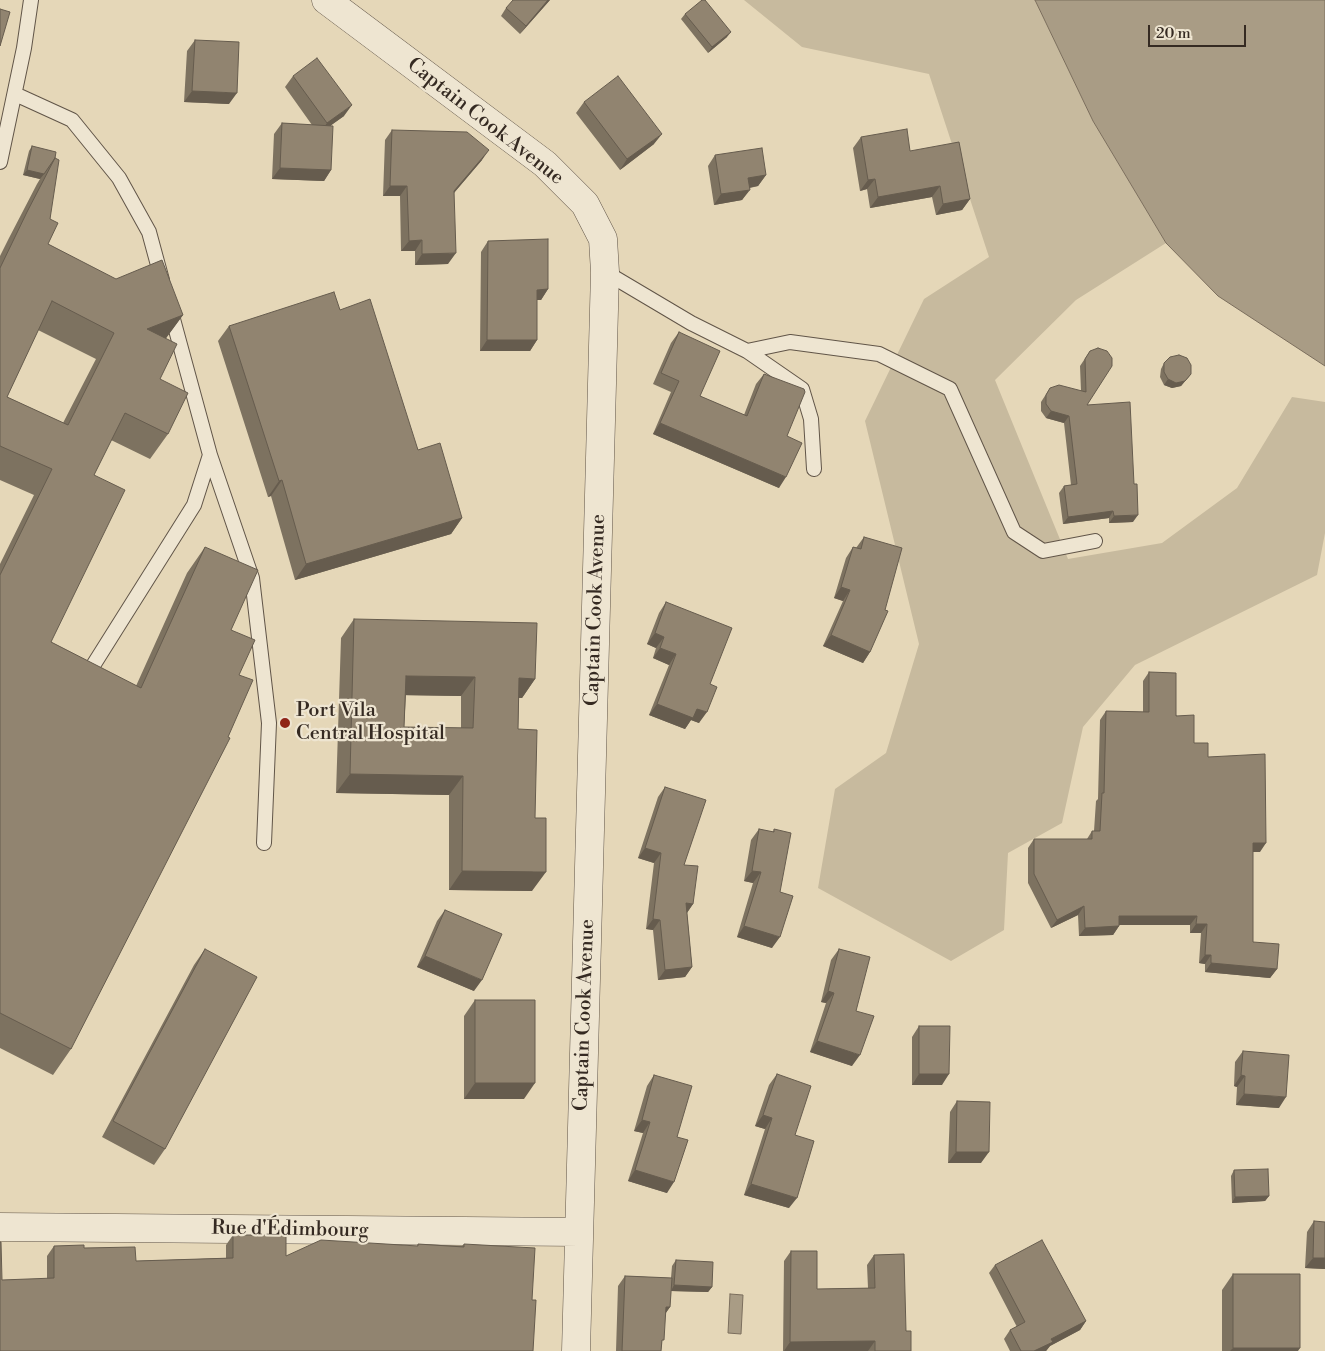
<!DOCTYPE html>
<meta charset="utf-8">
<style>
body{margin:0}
#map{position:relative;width:1325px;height:1351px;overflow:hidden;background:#e5d7b8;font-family:"Libre Bodoni",serif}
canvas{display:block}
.scale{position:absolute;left:1148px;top:25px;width:98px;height:22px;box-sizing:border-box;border:2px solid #352a22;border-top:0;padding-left:6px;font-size:15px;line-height:18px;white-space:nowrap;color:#352a22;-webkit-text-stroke:4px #eee5d1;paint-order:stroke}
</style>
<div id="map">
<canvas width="1325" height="1351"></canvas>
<div class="scale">20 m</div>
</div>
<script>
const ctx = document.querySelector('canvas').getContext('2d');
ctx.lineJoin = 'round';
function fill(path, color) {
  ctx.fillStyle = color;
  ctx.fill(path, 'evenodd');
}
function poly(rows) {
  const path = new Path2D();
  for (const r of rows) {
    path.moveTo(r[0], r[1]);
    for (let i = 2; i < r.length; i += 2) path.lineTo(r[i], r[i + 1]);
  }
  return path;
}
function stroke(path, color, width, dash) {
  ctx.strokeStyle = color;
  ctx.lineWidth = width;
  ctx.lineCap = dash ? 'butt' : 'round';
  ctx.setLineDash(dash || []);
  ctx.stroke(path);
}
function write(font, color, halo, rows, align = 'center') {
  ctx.font = font + ' "Libre Bodoni",serif';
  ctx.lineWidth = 4.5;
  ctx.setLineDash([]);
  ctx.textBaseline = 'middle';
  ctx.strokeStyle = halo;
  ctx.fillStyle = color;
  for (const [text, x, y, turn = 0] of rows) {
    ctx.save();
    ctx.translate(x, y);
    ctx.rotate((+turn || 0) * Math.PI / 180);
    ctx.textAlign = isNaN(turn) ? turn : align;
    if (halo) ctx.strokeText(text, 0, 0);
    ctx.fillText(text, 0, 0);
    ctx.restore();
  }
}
fill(poly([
 [744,0,1035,0,1093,121,1166,243,1076,300,995,380,1068,559,1162,543,1237,488,1292,397,1325,402,1325,533,1317,575,1135,665,1083,727,1062,823,1008,853,1004,930,951,961,818,888,835,789,886,753,919,644,865,421,924,299,989,257,929,74,802,47]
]), '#c7ba9e');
const water = poly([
 [1035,0,1325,0,1325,366,1218,296,1166,243,1093,121,1035,0],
 [730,1294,743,1295,741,1334,728,1333,730,1294]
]);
fill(water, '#a99c85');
stroke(water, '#7b6e5d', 1);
const lane = poly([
 [15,94,72,120,119,178,149,232,162,280],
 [0,162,24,48,31,0],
 [605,272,691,323,747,351,802,389,811,419,814,469],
 [747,351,790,342,879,354,950,389,1014,532,1043,551,1095,541],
 [210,455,252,578,269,723,264,843],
 [89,672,194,505,210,455,170,308]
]);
const street = poly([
 [326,0,545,164,585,204,603,239,605,272,576,1351],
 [0,1227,579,1232]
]);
stroke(lane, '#615548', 16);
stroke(street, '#615548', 29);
stroke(lane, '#eee5d1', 14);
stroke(street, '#eee5d1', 28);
fill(poly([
 [550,0,520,34,501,16,506,8],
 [685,14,727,37,708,53,681,19],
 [195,40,229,104,184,102,187,51],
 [293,76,344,116,331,125,331,170,324,181,272,179,274,134,282,123,312,125,285,87],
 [584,102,654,144,620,170,576,113],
 [392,130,482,160,454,193,448,264,415,265,415,251,401,251,400,196,383,196,385,140],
 [861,137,910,151,970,199,962,210,936,215,932,197,870,208,867,189,860,191,853,148],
 [32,146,55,158,48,244,183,315,166,338,160,379,168,434,150,459,111,440,94,475,51,642,136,686,187,573,205,547,231,630,71,1049,53,1075,0,1048,0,564,34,495,0,480,0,256,9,238,37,184,40,179,23,175,29,151],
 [38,330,96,359,63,423,7,397],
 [715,155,766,175,758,186,750,188,742,200,714,205,708,166],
 [488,241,548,289,541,300,537,300,537,340,530,351,480,351,481,252],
 [340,310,418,450,462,518,451,534,295,580,271,496,268,497,218,341,229,326],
 [679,332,700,396,744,415,756,384,764,374,787,436,779,488,653,434,671,392,653,384,671,343],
 [1090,351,1087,405,1133,522,1109,523,1109,518,1063,524,1059,493,1064,486,1071,485,1064,423,1046,418,1041,411,1041,402,1050,388,1081,391,1080,366],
 [1164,363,1191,374,1181,386,1172,388,1164,385,1160,377,1161,369],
 [864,537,870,652,863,663,823,646,843,601,834,598,846,558,853,547,856,548],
 [666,602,710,684,699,723,691,720,685,729,649,715,669,665,653,658,656,648,647,644,659,613],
 [354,619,535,679,522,698,519,698,518,729,535,818,532,891,449,890,449,795,336,793,341,638],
 [406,695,461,696,461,728,404,727],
 [1149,672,1194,743,1208,757,1260,852,1253,852,1253,942,1277,969,1270,978,1205,972,1205,964,1199,963,1201,933,1190,933,1190,925,1119,925,1119,926,1113,935,1079,936,1078,915,1051,928,1028,883,1028,848,1034,839,1087,839,1092,831,1094,831,1096,801,1098,799,1100,720,1106,711,1143,712,1143,681],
 [665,787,693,904,687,913,692,967,685,977,658,980,653,930,646,929,654,863,638,858,658,797],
 [759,829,773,832,774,829,780,892,772,948,737,937,753,883,744,881,751,840],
 [445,910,474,991,417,967,437,921],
 [205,949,165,1149,154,1165,102,1137,194,965],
 [839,949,856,1011,852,1066,810,1052,826,1003,821,1002,831,960],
 [475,1000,524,1099,464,1099,464,1016],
 [919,1026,942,1085,912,1085,912,1037],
 [1243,1051,1279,1108,1236,1105,1237,1087,1234,1086,1235,1062],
 [777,1074,795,1135,789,1208,744,1195,765,1129,755,1126,769,1085],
 [654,1075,677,1137,667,1193,628,1181,643,1133,634,1131,647,1086],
 [957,1101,981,1163,948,1163,950,1112],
 [1234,1170,1269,1196,1265,1201,1232,1203,1231,1176],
 [1314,1221,1325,1269,1305,1268,1307,1232],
 [233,1235,286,1256,417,1246,418,1244,462,1246,464,1244,532,1300,2,1280,47,1279,47,1256,54,1246,84,1248,136,1261,226,1258,226,1245],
 [791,1251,817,1289,868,1288,867,1265,874,1255,906,1331,911,1351,783,1351,784,1261],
 [676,1260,712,1287,708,1292,671,1291,670,1307,665,1314,661,1351,616,1351,618,1286,625,1276,671,1278,672,1266],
 [995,1265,1086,1321,1080,1330,1050,1346,1046,1351,1010,1351,1004,1339,1010,1330,1017,1327,989,1273],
 [1233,1274,1298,1351,1222,1351,1222,1290]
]), '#7d7260');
fill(poly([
 [548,0,550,0,520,34,526,26],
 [731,32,727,37,708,53,712,47],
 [192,91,237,93,229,104,184,102],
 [352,105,344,116,319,134,327,123],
 [662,134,654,144,620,170,627,159],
 [489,150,482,160,447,201,454,191],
 [280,168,331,170,324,181,272,179],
 [27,170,44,174,40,179,23,175],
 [766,175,758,186,741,189,748,178],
 [875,179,867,189,860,191,868,180],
 [390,186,407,186,400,196,383,196],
 [940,186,932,197,870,208,878,197],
 [750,190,742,200,714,205,721,194],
 [970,199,962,210,936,215,943,204],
 [422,240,415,251,401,251,409,241],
 [456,253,448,264,415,265,422,254],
 [548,289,541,300,530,300,537,290],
 [183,315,164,341,147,329],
 [487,340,537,340,530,351,480,351],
 [1191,374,1181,386,1172,388,1164,385,1168,379],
 [1051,411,1069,416,1064,423,1046,418],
 [660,423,786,477,779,488,653,434],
 [282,480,271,496,268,497,279,481],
 [1113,511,1109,518,1063,524,1068,517],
 [1138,515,1133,522,1109,523,1114,516],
 [462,518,451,534,295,580,306,564],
 [841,587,850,590,843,601,834,598],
 [655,633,664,637,656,648,647,644],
 [831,635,870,652,863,663,823,646],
 [660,648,676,654,669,665,653,658],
 [406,676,475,677,461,696,393,695],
 [519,678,535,679,522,698,506,697],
 [657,704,697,709,707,712,699,723,691,720,685,729,649,715],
 [350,774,463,776,449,795,336,793],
 [1253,843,1266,843,1260,852,1247,852],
 [645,848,661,853,654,863,638,858],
 [462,871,546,872,532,891,449,890],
 [752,871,761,872,753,883,744,881],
 [686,903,693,904,686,914],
 [1084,906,1078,915,1051,928,1057,920],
 [1119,916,1197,916,1190,925,1113,925],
 [653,919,660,920,653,930,646,929],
 [1196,924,1207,924,1201,933,1190,933],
 [744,926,780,937,772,948,737,937],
 [1119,926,1113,935,1079,936,1085,928],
 [1205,955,1211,955,1205,964,1199,963],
 [425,956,482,980,474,991,417,967],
 [1211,963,1277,969,1270,978,1205,972],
 [692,967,685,977,658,980,665,970],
 [828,991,834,993,826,1003,821,1002],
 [817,1041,860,1055,852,1066,810,1052],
 [919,1074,949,1074,942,1085,912,1085],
 [1241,1075,1245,1076,1237,1087,1234,1086],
 [475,1083,535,1083,524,1099,464,1099],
 [1244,1094,1286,1097,1279,1108,1236,1105],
 [763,1115,772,1118,765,1129,755,1126],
 [642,1120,650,1122,643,1133,634,1131],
 [956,1152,989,1152,981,1163,948,1163],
 [635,1170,674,1182,667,1193,628,1181],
 [751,1184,797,1198,789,1208,744,1195],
 [1269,1196,1265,1201,1232,1203,1235,1197],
 [1313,1258,1325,1258,1325,1269,1305,1268],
 [674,1285,712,1287,708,1292,671,1291],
 [666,1307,670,1307,663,1317],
 [1086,1321,1080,1330,1050,1346,1046,1351,1034,1351,1051,1339],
 [875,1341,868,1351,784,1351,790,1342],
 [1233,1348,1300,1348,1298,1351,1230,1351]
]), '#665c4e');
const building = poly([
 [513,0,548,0,526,26,506,8,513,0],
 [702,0,705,0,731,32,712,47,685,14,702,0],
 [0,9,10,12,0,46,0,9],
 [195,40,239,42,237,93,192,91,195,40],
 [317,58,352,105,327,123,293,76,317,58],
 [618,76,662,134,627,159,584,102,618,76],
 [282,123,333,126,331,170,280,168,282,123],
 [907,129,910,151,959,142,970,199,943,204,940,186,878,197,875,179,868,180,861,137,907,129],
 [392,130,467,132,489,150,454,191,456,253,422,254,422,240,409,241,407,186,390,186,392,130],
 [32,146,56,152,55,158,44,174,27,170,32,146],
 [762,148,766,175,748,178,750,190,721,194,715,155,762,148],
 [55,158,59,160,50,219,58,223,48,244,116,279,162,260,183,315,147,329,177,344,160,379,188,393,168,434,125,413,94,475,125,490,51,642,141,688,205,547,258,570,231,630,255,640,239,675,253,680,228,737,230,738,71,1049,0,1013,0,575,52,469,0,446,0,268,27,212,55,158],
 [52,301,114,333,68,425,7,397,52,301],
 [548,239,548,289,537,290,537,340,487,340,488,241,548,239],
 [334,292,340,310,370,299,418,450,440,443,462,518,306,564,282,480,279,481,229,326,334,292],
 [679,332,720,351,700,396,747,416,764,374,804,389,805,392,787,436,802,443,786,477,660,423,679,381,661,373,679,332],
 [1098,348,1107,351,1112,358,1112,366,1087,405,1130,402,1134,484,1137,484,1138,515,1114,516,1113,511,1068,517,1064,486,1077,484,1069,416,1051,411,1046,404,1046,395,1050,388,1059,385,1086,392,1085,359,1090,351,1098,348],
 [1179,355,1187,358,1191,365,1191,374,1185,381,1176,383,1168,379,1164,372,1164,363,1170,357,1179,355],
 [864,537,902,548,885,610,888,611,870,652,831,635,850,590,841,587,853,547,861,549,864,537],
 [666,602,732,628,710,684,717,687,707,712,697,709,693,718,657,704,676,654,660,648,664,637,655,633,666,602],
 [354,619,537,623,535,679,519,678,518,729,537,730,535,818,546,818,546,872,462,871,463,776,350,774,354,619],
 [406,676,475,677,473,728,404,727,406,676],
 [1149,672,1176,673,1176,716,1194,715,1194,743,1208,743,1208,757,1265,754,1266,843,1253,843,1253,942,1279,944,1277,969,1211,963,1211,955,1205,955,1207,924,1196,924,1197,916,1119,916,1119,926,1085,928,1084,906,1057,920,1034,874,1034,839,1092,839,1092,831,1100,831,1102,793,1104,793,1106,711,1149,712,1149,672],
 [665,787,706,800,684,865,698,866,693,904,686,903,692,967,665,970,660,920,653,919,661,853,645,848,665,787],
 [759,829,774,832,774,829,791,833,780,892,793,896,780,937,744,926,761,872,752,871,759,829],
 [445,910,502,934,482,980,425,956,445,910],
 [205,949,257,977,165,1149,113,1121,205,949],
 [839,949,870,957,856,1011,874,1016,860,1055,817,1041,834,993,828,991,839,949],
 [475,1000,535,1000,535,1083,475,1083,475,1000],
 [919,1026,950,1026,949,1074,919,1074,919,1026],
 [1243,1051,1289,1055,1286,1097,1244,1094,1245,1076,1241,1075,1243,1051],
 [777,1074,811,1086,795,1135,814,1141,797,1198,751,1184,772,1118,763,1115,777,1074],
 [654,1075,692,1086,677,1137,688,1140,674,1182,635,1170,650,1122,642,1120,654,1075],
 [957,1101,990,1102,989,1152,956,1152,957,1101],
 [1268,1169,1269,1196,1235,1197,1234,1170,1268,1169],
 [1314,1221,1325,1222,1325,1258,1313,1258,1314,1221],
 [233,1235,286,1235,286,1256,321,1240,418,1246,418,1244,464,1247,464,1244,535,1248,532,1300,536,1300,533,1351,0,1351,0,1242,1,1242,2,1280,54,1278,54,1246,84,1245,84,1248,135,1247,136,1261,233,1258,233,1235],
 [1042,1240,1086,1321,1051,1339,1053,1342,1034,1351,1021,1351,1010,1330,1025,1322,995,1265,1042,1240],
 [791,1251,817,1251,817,1289,875,1288,874,1255,904,1254,906,1331,911,1331,911,1351,875,1351,875,1341,790,1342,791,1251],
 [676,1260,713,1262,712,1287,674,1285,676,1260],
 [1233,1274,1300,1274,1300,1348,1233,1348,1233,1274],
 [625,1276,672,1278,670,1307,666,1307,664,1340,662,1340,661,1351,622,1351,625,1276]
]);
fill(building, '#918470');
stroke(building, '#665c4e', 1);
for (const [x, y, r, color] of [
 [285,723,6,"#8f2418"]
]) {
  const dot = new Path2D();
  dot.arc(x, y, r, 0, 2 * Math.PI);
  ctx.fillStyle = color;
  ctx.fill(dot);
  stroke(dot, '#eee5d1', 2);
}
write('20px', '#352a22', '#eee5d1', [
 ["Captain Cook Avenue",485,122,38],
 ["Captain Cook Avenue",596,610,-88],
 ["Captain Cook Avenue",585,1015,-88],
 ["Rue d'Édimbourg",290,1230,1]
]);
write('20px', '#352a22', '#eee5d1', [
 ["Port Vila",296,711],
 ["Central Hospital",296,734]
], 'left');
</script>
